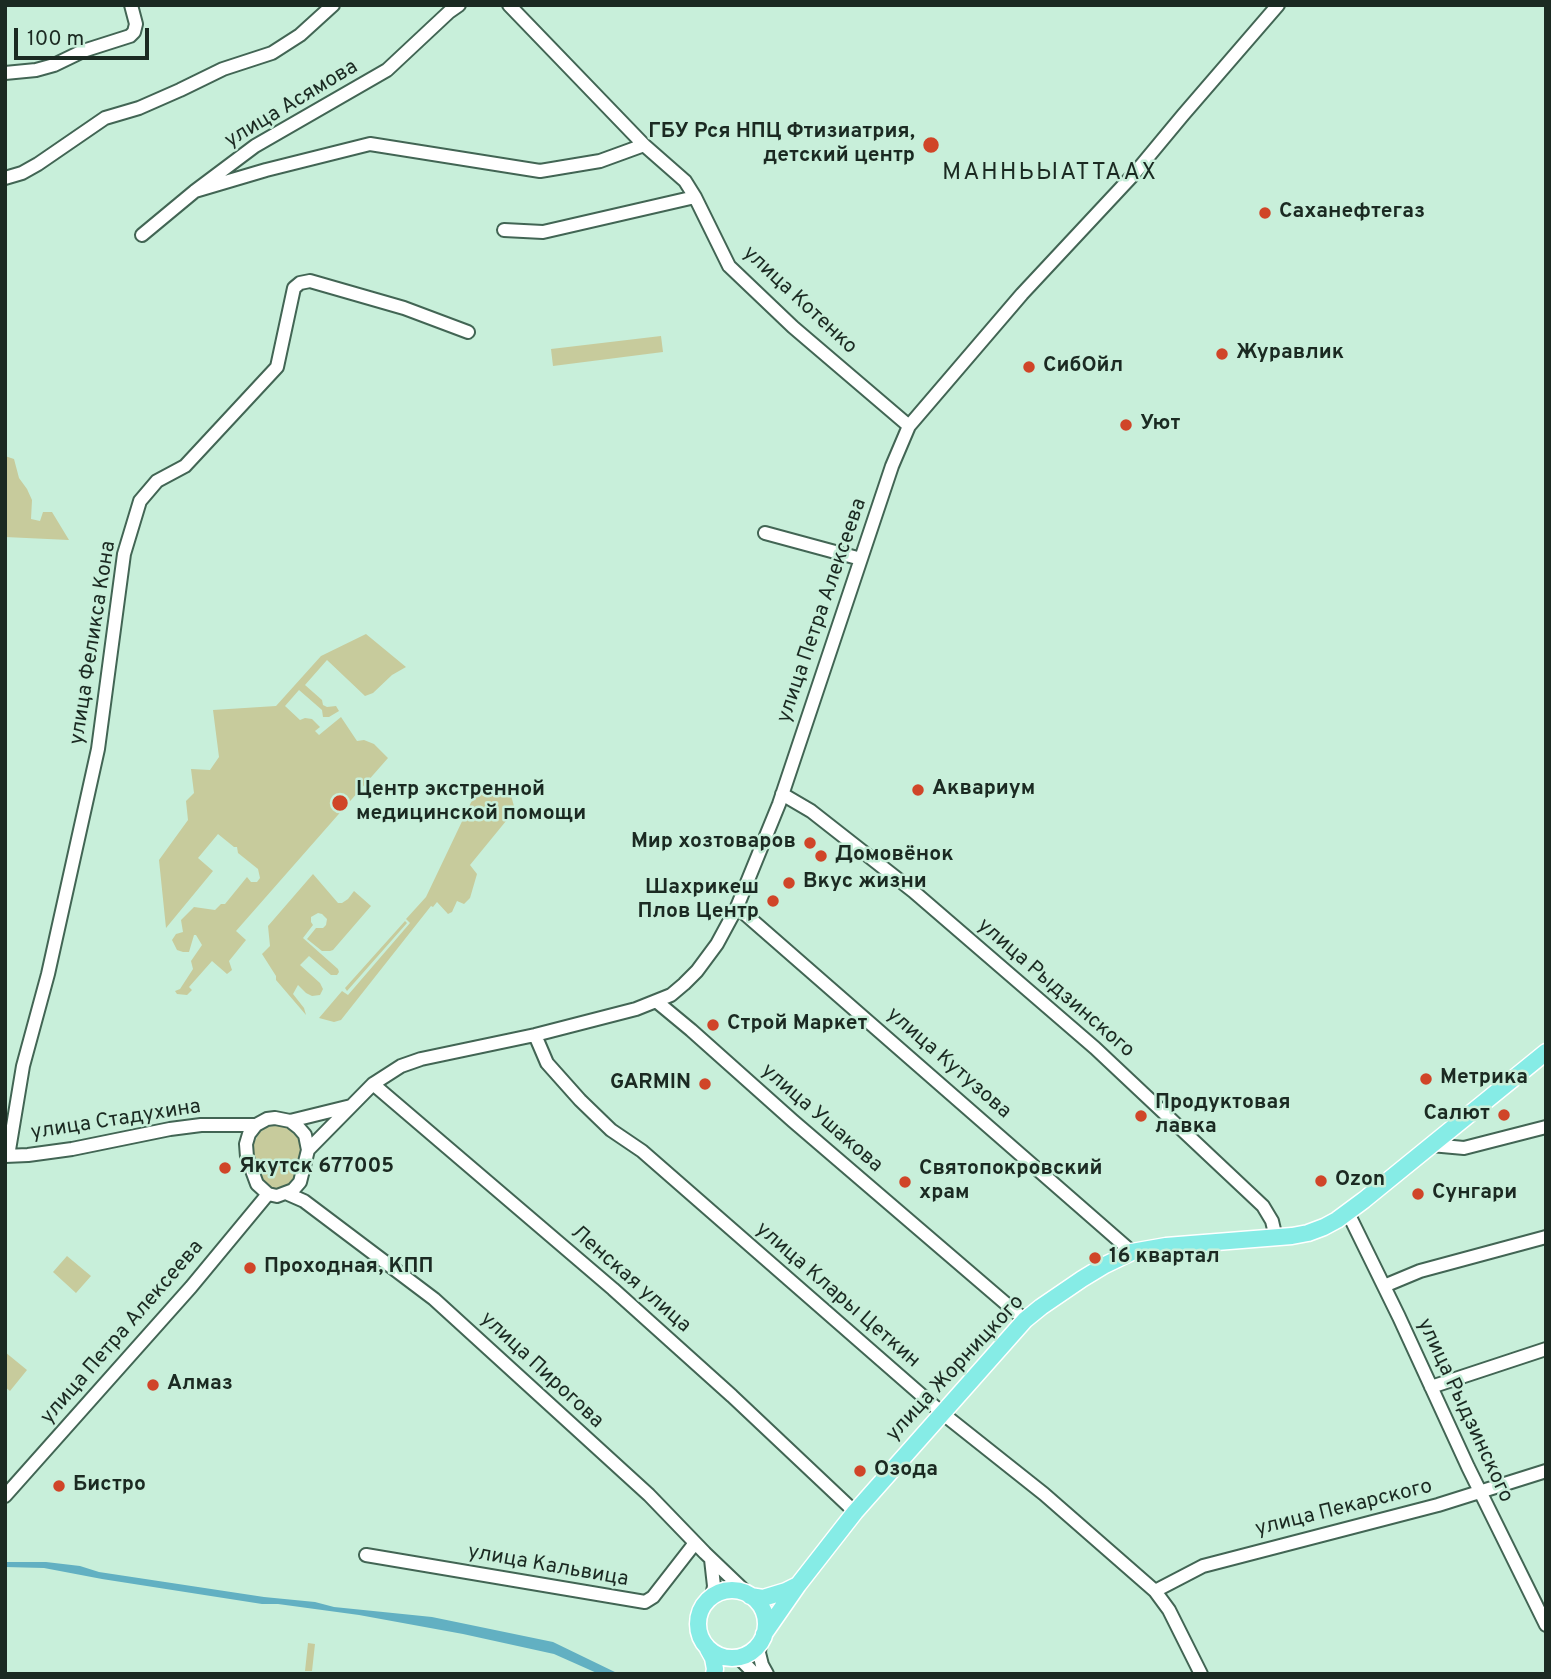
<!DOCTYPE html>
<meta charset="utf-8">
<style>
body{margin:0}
#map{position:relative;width:1551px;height:1679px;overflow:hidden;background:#c8efda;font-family:Overpass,sans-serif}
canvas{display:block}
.frame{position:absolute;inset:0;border:7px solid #1b2a22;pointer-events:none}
.scale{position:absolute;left:14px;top:28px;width:135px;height:32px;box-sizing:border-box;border:4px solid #1b2a22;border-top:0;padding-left:9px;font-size:21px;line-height:24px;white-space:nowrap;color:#1b2a22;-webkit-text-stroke:5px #c8efda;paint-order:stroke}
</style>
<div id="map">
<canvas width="1551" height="1679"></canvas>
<div class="frame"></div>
<div class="scale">100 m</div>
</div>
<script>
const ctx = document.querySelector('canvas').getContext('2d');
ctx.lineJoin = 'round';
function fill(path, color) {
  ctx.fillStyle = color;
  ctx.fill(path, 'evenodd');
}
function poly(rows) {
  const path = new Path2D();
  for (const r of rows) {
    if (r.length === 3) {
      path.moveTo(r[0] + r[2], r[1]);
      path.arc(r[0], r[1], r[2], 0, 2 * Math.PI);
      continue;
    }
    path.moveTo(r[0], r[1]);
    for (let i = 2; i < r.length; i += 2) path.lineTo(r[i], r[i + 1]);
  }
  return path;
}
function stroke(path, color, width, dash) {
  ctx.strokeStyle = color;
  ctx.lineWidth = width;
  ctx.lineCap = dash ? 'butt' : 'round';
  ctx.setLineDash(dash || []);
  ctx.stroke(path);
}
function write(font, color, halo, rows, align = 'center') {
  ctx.font = font + ' Overpass,sans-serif';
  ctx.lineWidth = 5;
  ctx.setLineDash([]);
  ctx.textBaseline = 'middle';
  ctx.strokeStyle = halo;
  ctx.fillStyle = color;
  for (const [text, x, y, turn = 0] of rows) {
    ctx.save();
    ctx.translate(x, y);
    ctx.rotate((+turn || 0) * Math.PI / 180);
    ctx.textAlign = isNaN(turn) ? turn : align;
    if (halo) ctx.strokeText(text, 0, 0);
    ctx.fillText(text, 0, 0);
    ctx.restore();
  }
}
fill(poly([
 [661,336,663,352,553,366,551,349],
 [5,456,14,459,19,478,27,489,32,500,31,519,40,521,43,512,52,512,69,540,5,537],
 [366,634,406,667,392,675,373,693,365,696,327,660,305,685,322,700,323,705,327,707,336,706,339,711,329,717,323,717,322,710,299,690,285,706,300,720,305,718,312,719,320,727,315,731,319,735,341,717,357,741,364,740,374,744,388,758,236,931,246,940,229,961,232,970,227,974,212,961,189,987,192,990,187,995,177,994,175,991,180,989,193,969,191,961,202,945,196,935,194,935,189,952,183,952,177,950,172,940,176,934,183,932,181,920,194,907,215,910,221,904,225,904,247,877,251,882,257,882,260,878,258,869,238,853,237,847,234,847,218,834,198,858,213,871,166,928,159,860,188,820,186,801,194,793,191,769,210,770,219,757,213,710,276,706,321,656],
 [509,788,515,810,470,865,477,874,470,898,464,904,457,901,452,912,448,914,437,902,433,907,431,906,341,1020,334,1022,319,1018,342,991,348,995,410,923,406,919,426,897,476,792,483,790,495,794],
 [313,874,338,903,342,903,348,899,354,891,371,906,333,950,330,951,322,951,307,939,316,928,323,928,326,925,327,919,322,914,318,913,311,917,311,922,313,925,303,938,338,969,339,972,337,975,331,975,309,956,300,965,320,983,323,989,320,995,312,996,306,993,298,985,293,994,304,1008,306,1015,276,980,276,976,262,954,270,946,268,926],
 [405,921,407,923,347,991,345,988],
 [279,1125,288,1128,297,1137,300,1144,300,1152,293,1180,287,1186,279,1189,270,1188,264,1181,254,1155,253,1145,259,1133,267,1127],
 [67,1256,91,1276,76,1293,53,1272],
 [5,1352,27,1370,10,1391,5,1387],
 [308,1643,315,1644,312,1671,305,1671]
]), '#c7cb9c');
fill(poly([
 [5,1562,46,1562,80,1566,99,1572,264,1597,315,1602,334,1607,432,1617,553,1642,619,1674,599,1674,554,1654,463,1634,359,1615,278,1604,262,1604,102,1579,44,1568,5,1567]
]), '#62b0c2');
const minor = poly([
 [509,5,644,145,685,181,695,197,729,266,793,327,909,426],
 [5,73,36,70,54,65,83,51,130,36,134,32,136,24,131,5],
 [5,178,22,173,38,164,105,118,139,108,180,90,223,69,272,53,300,35,333,5],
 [195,191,266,170,370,144,540,171,600,161,644,145],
 [504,230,543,232,695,197],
 [142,235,195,191,255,146,387,70,449,12,459,5],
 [765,533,861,559],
 [782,794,811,811,913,891,1095,1048,1263,1206,1272,1221,1276,1238],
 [737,907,1132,1252],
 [656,1001,691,1030,793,1121,1025,1320],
 [535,1035,547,1063,580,1100,611,1130,642,1151,942,1413,1044,1494,1155,1591,1169,1610,1201,1674],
 [373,1084,613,1289,732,1396,855,1512],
 [275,1118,290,1121,299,1128,305,1135,308,1150,300,1182,293,1190,277,1196,268,1194,257,1184,247,1157,246,1144,249,1134,256,1125,267,1119,275,1118],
 [290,1121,351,1106],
 [1431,1145,1464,1148,1546,1127],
 [308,1150,373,1084,401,1066,421,1059,535,1035,636,1009,671,995,684,984,697,971,717,944,737,907,779,804,892,466,909,426,1022,294,1134,174,1183,115,1278,5],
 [5,1156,28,1155,72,1149,170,1129,201,1125,256,1125],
 [8,1156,23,1066,48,974,98,749,124,554,140,501,157,481,185,466,277,367,294,288,300,283,310,281,404,308,468,332],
 [288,1194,304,1201,434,1299,649,1495,705,1553,750,1596],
 [1348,1213,1399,1317,1468,1467,1546,1625],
 [1384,1286,1420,1271,1546,1237],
 [1431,1387,1546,1349],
 [5,1496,191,1287,268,1194],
 [366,1555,645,1602,653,1597,695,1543],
 [711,1559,714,1586,712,1597],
 [1155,1591,1203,1566,1438,1505,1546,1471],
 [760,1641,759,1653,762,1665,767,1674],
 [738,1657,755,1674]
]);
const major = poly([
 [732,1624,34],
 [750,1596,763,1598,786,1591,796,1586],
 [764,1634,798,1585,855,1512,1025,1320,1041,1307,1082,1279,1105,1265,1132,1252,1166,1246,1292,1236,1308,1233,1324,1227,1337,1220,1364,1200,1546,1052],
 [708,1649,713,1658,715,1669,714,1674]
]);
stroke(minor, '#426554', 16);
stroke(major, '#fff', 19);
stroke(minor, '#fff', 12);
stroke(major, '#86ece6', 16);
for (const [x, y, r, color] of [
 [931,145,9,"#d04528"],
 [1265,213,7,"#d04528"],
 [1222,354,7,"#d04528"],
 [1029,367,7,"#d04528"],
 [1126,425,7,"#d04528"],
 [918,790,7,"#d04528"],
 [340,803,9,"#d04528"],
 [810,843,7,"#d04528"],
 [821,856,7,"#d04528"],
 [789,883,7,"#d04528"],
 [773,901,7,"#d04528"],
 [713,1025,7,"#d04528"],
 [1426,1079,7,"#d04528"],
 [705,1084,7,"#d04528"],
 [1504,1115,7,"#d04528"],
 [1141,1116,7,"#d04528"],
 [225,1168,7,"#d04528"],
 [1321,1181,7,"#d04528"],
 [905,1182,7,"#d04528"],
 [1418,1194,7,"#d04528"],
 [1095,1258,7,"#d04528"],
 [250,1268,7,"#d04528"],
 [153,1385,7,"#d04528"],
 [860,1471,7,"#d04528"],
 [59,1486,7,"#d04528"]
]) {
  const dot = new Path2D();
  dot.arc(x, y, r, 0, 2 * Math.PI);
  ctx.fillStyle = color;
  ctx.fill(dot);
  stroke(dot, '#c8efda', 2.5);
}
write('21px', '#1b2a22', '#c8efda', [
 ["улица Асямова",292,105,-31],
 ["улица Котенко",799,301,43],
 ["улица Петра Алексеева",823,611,-71],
 ["улица Феликса Кона",94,643,-81],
 ["улица Рыдзинского",1055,989,41],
 ["улица Кутузова",948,1064,41],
 ["улица Ушакова",821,1119,41],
 ["улица Стадухина",116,1121,-9],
 ["Ленская улица",630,1280,41],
 ["улица Клары Цеткин",837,1296,41],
 ["улица Петра Алексеева",123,1333,-49],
 ["улица Жорницкого",956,1369,-47],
 ["улица Пирогова",541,1371,43],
 ["улица Рыдзинского",1464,1411,65],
 ["улица Пекарского",1344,1509,-14],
 ["улица Кальвица",548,1567,10]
]);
write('bold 21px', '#1b2a22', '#c8efda', [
 ["ГБУ Рся НПЦ Фтизиатрия,",915,133,"right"],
 ["детский центр",915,157,"right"],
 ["Саханефтегаз",1279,213],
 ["Журавлик",1236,354],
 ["СибОйл",1043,367],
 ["Уют",1140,425],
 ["Аквариум",932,790],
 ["Центр экстренной",356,791],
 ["медицинской помощи",356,815],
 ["Мир хозтоваров",796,843,"right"],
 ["Домовёнок",835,856],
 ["Вкус жизни",803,883],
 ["Шахрикеш",759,889,"right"],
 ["Плов Центр",759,913,"right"],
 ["Строй Маркет",727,1025],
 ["Метрика",1440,1079],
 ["GARMIN",691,1084,"right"],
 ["Продуктовая",1155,1104],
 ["лавка",1155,1128],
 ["Салют",1490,1115,"right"],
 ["Якутск 677005",239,1168],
 ["Святопокровский",919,1170],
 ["храм",919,1194],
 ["Ozon",1335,1181],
 ["Сунгари",1432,1194],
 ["16 квартал",1109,1258],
 ["Проходная, КПП",264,1268],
 ["Алмаз",167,1385],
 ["Озода",874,1471],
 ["Бистро",73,1486]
], 'left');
ctx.letterSpacing = '2px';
write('24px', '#1b2a22', '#c8efda', [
 ["МАННЬЫАТТААХ",1050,174]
]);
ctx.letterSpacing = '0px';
</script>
